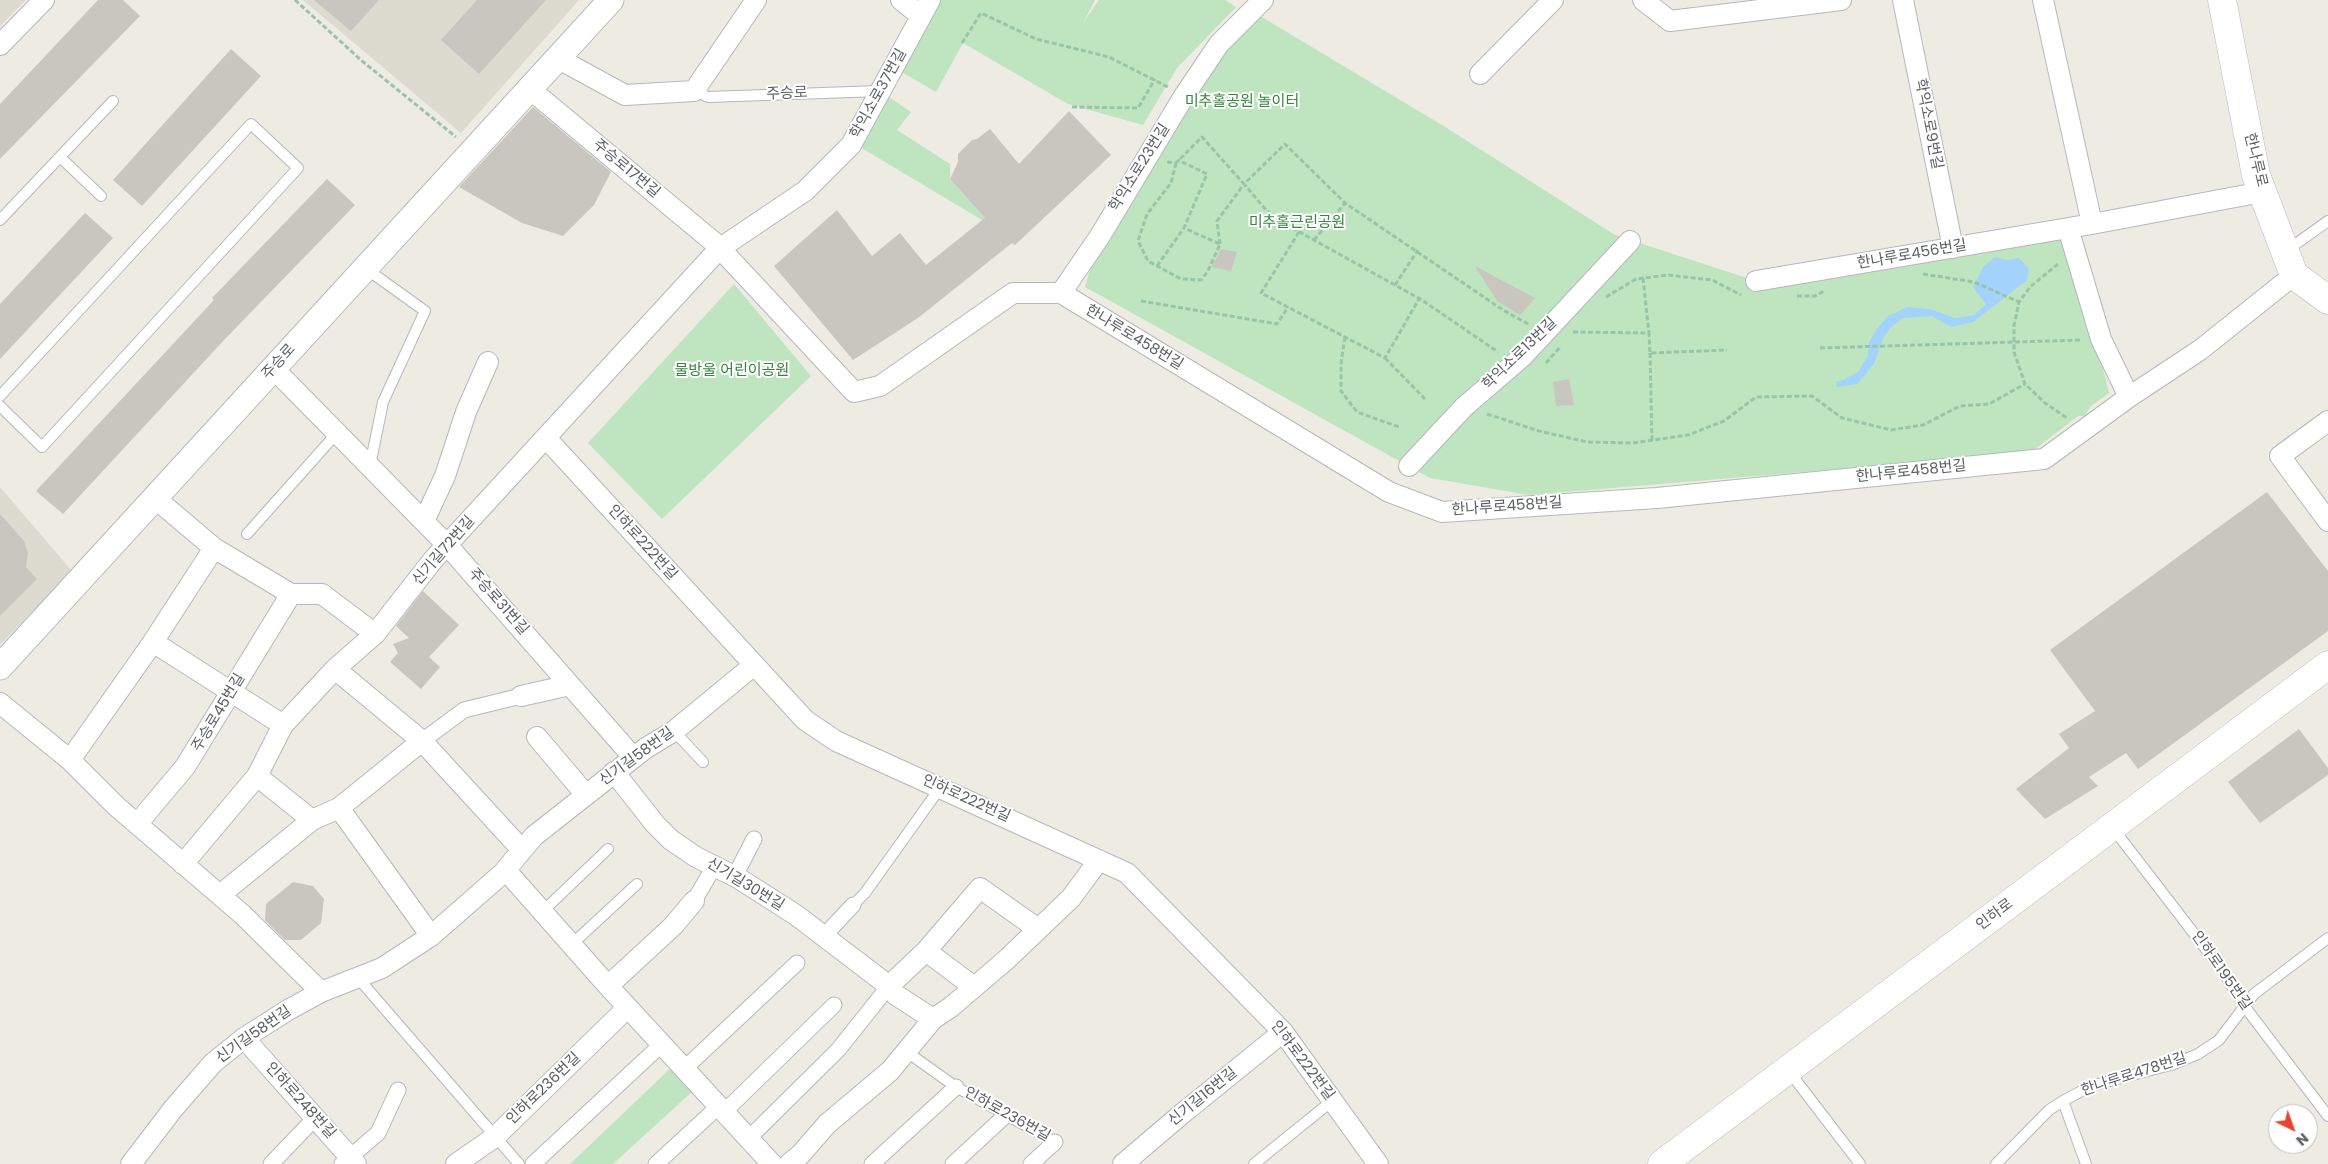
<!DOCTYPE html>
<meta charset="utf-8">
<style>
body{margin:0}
#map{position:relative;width:2328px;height:1164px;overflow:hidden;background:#edebe2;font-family:Poppins,sans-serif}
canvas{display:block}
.north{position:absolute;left:2268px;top:1104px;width:50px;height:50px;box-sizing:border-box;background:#fff;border:1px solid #bdbfc1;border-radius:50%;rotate:138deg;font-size:14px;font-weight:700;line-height:20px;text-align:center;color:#5b5e63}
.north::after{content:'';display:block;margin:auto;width:18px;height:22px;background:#e44531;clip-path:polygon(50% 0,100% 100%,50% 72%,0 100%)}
</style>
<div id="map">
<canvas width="2328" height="1164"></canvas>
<div class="north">N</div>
</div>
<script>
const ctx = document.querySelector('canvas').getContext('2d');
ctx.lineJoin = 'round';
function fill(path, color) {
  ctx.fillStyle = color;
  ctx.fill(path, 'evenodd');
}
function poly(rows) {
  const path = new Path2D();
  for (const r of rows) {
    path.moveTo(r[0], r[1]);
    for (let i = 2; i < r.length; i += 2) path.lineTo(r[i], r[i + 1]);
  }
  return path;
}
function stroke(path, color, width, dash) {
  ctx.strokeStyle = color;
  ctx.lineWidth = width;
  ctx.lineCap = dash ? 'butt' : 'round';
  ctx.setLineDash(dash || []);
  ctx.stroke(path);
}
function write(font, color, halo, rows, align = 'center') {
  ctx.font = font + ' Poppins,"Noto Sans KR",sans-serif';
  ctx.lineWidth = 4;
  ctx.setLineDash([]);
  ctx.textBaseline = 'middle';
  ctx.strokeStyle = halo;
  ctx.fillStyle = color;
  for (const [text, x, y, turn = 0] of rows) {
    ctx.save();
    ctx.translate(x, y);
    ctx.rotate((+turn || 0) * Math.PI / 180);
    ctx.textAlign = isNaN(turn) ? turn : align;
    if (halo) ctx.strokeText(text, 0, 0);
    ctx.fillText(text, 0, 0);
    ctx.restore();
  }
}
fill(poly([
 [0,0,26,0,0,26],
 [303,0,579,0,461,133],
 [0,487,72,571,0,645]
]), '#dddad0');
fill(poly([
 [938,0,1095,0,1083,23,1099,0,1225,0,1236,7,1177,68,1143,125,1068,104,963,43,936,92,893,67],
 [1260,16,1442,125,1615,235,1756,281,2068,228,2109,393,2090,407,2085,416,2078,416,2030,453,1529,495,1430,478,1085,287,1100,236,1221,55],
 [880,91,911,112,897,130,950,164,950,179,992,226,855,144],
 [734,284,811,376,662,519,588,443],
 [673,1066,695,1089,613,1164,570,1164]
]), '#bfe4c0');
fill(poly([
 [1995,257,2007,260,2019,258,2029,269,2027,280,1973,322,1951,327,1932,316,1903,318,1892,326,1883,338,1874,364,1857,384,1837,387,1836,382,1843,380,1858,372,1868,355,1869,342,1876,330,1888,316,1907,307,1930,309,1955,318,1974,315,1986,304,1973,287,1983,267]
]), '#a3d2fd');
fill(poly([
 [98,0,123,0,140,16,0,159,0,104],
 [314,0,379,0,351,31],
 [477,0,546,0,479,74,441,40],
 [231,49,261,76,142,206,113,180],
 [533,107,611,172,594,205,563,236,522,223,459,187],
 [1069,111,1111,155,1015,245,1012,243,918,318,853,360,774,266,837,210,872,256,900,233,926,265,985,218,950,179,958,162,958,154,972,140,977,139,990,129,1019,164],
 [327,179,355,205,225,339,63,514,36,491,214,300,212,298],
 [85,213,113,238,0,359,0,304],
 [1221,249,1237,252,1231,271,1212,267],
 [1475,266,1535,298,1520,315,1497,301],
 [1569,379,1574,405,1556,406,1553,382],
 [2267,492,2328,571,2328,631,2138,769,2126,753,2089,777,2098,786,2045,819,2016,789,2069,748,2059,734,2095,711,2050,650],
 [0,514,24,541,28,553,26,567,37,579,0,616],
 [423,591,459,625,429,657,440,667,421,689,390,662,398,653,393,644,409,638,396,626],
 [2299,729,2328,768,2328,775,2260,823,2228,782],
 [293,882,313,886,324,899,321,923,301,940,285,940,265,920,266,904]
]), '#c8c6bf');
const service = poly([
 [694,91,708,97,880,91],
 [60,157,101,196],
 [0,220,113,101],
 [2286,251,2328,221],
 [365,268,425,311,383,402,370,466],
 [0,396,251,124,298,168,42,447,0,406],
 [247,534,337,433],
 [674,731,703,762],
 [2112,827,2222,970,2245,1007,2328,1116],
 [853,905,865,893,940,788],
 [542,912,608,849],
 [571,945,637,884],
 [358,978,519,1164],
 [907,1052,956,1087,1055,1142],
 [1788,1070,1860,1164],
 [2063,1101,2086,1164],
 [1254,1164,1332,1101],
 [1996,1164,2049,1110,2063,1101,2091,1086,2174,1064,2198,1054,2219,1040,2254,994,2328,938]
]);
const pedestrian = poly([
 [422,741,464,710,521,696],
 [735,876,754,839],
 [694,901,715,865],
 [824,936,853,905],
 [684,1069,797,963],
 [724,1112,834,1005],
 [749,1138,838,1050,889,986],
 [271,1164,315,1118],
 [342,1164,378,1133,398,1090],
 [533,1164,662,1044],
 [656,1164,719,1106],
 [872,1164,956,1087],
 [953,1164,1006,1115],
 [1031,1164,1055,1142]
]);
const minor = poly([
 [901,0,921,16],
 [1643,0,1670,21,1841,0],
 [1903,0,1953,248],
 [2043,0,2092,224],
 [0,45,44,0],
 [559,59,625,95,694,91,756,0],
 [1480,74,1553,0],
 [531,90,716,244,854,392,880,386,1013,293,1061,293,1389,492,1442,512,1657,498,2044,459,2129,397,2200,350,2294,275],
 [2068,228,2101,339,2129,397],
 [1756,281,2092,224,2262,192],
 [1061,293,1100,236,1184,96,1219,44,1263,0],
 [273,368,448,546,633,757],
 [2328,421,2280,456,2328,521],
 [546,438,805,720,836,741,1127,873,1283,1032,1378,1164],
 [1409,466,1464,407,1522,357,1630,241],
 [156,499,214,548,291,594,322,594,375,634],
 [424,521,445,476,466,412,488,362],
 [153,642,283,725],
 [335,669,422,741,522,850],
 [521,696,570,685],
 [0,703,70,760,116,806,243,915,321,992],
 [537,737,586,795],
 [70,760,153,642,214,548],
 [614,772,655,824,671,840,696,857,738,878,796,915,889,986,896,995,933,1019],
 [257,776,312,820],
 [339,808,431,936],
 [137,824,185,767,291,594],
 [183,864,257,776,283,725,335,669,375,634,433,560,719,249,805,191,851,145,930,0],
 [503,873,510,875,608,986,772,1164],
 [220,895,312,820,339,808,422,741],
 [926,951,974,987],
 [608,986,673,926,694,901],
 [889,986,926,951,980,888,1038,929],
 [244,1038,356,1164],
 [131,1164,173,1109,213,1063,244,1038,288,1010,321,992,382,968,431,936,503,873,534,836,646,748,674,731,754,665],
 [456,1164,495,1137,627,1008],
 [789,1164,801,1154,827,1124,890,1071,933,1019,951,1007,1006,960,1071,898,1099,860],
 [1123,1164,1183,1113,1283,1032]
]);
const tertiary = poly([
 [0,667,611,0]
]);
const secondary = poly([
 [2222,0,2256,175,2294,275,2328,300],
 [1662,1164,2328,665]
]);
stroke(service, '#b5b8bc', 12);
stroke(pedestrian, '#b5b8bc', 17);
stroke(minor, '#b5b8bc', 22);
stroke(tertiary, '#b5b8bc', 27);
stroke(secondary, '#b6b9be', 29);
stroke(poly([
 [295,0,362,61,456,137],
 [962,43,981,13,1036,39,1109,57,1168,87],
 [1072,107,1138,108,1155,79],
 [1167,162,1176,163,1202,137,1244,184,1285,144,1345,203,1503,310,1528,324],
 [1176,163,1171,183,1147,214,1138,241,1148,261,1181,279,1201,280,1208,271,1220,244,1184,228,1207,174,1178,160],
 [1299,232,1261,293,1385,358,1419,299],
 [1314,240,1345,203],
 [1220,244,1217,221,1244,184,1266,210,1285,224,1422,300,1498,352],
 [2058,264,2030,287,2019,302,2014,326,2014,352,2025,384,2045,403,2067,418],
 [1157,266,1184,228],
 [1923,274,1974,282,2019,302],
 [1643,278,1649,333],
 [1395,285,1418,250],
 [1797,296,1815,296,1824,291],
 [1606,297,1636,279,1668,275,1712,280,1741,295],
 [1141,301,1277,324,1288,307],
 [1573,332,1649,333,1650,353,1727,350],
 [1345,337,1341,363,1341,391,1357,412,1399,427],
 [1820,348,2081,340],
 [1650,353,1652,442],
 [1385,358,1425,399],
 [1546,363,1561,346],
 [1487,414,1539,431,1587,442,1633,443,1688,435,1724,421,1756,397,1812,396,1842,418,1891,430,1923,425,1960,406,1989,404,2025,384]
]), '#98c5a7', 3, [5, 2.5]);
stroke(service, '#fff', 10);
stroke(pedestrian, '#fff', 15);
stroke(minor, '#fff', 20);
stroke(tertiary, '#fff', 25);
stroke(secondary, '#fff', 28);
write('15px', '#5b5e63', '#fff', [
 ["주승로",787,94,-2],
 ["학익소로37번길",879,94,-61],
 ["학익소로9번길",1928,124,79],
 ["한나루로",2255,160,76],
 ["학익소로23번길",1140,168,-58],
 ["주승로17번길",626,169,40],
 ["한나루로456번길",1912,255,-10],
 ["한나루로458번길",1134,338,31],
 ["학익소로13번길",1520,354,-44],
 ["주승로",279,362,-48],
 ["한나루로458번길",1911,472,-6],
 ["한나루로458번길",1507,507,-4],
 ["인하로222번길",642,543,48],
 ["신기길72번길",444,551,-49],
 ["주승로31번길",498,602,49],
 ["주승로45번길",219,713,-59],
 ["신기길58번길",637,757,-36],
 ["인하로222번길",966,799,24],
 ["신기길30번길",745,885,31],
 ["인하로",1995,915,-37],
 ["인하로195번길",2221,971,55],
 ["신기길58번길",254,1035,-35],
 ["인하로222번길",1302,1061,53],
 ["한나루로478번길",2134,1075,-18],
 ["인하로236번길",544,1089,-44],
 ["신기길16번길",1203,1097,-39],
 ["인하로248번길",300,1101,48],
 ["인하로236번길",1007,1115,29]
]);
write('15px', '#37853e', '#fff', [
 ["미추홀공원 놀이터",1242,102],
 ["미추홀근린공원",1297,223],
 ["물방울 어린이공원",732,371]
]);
</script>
